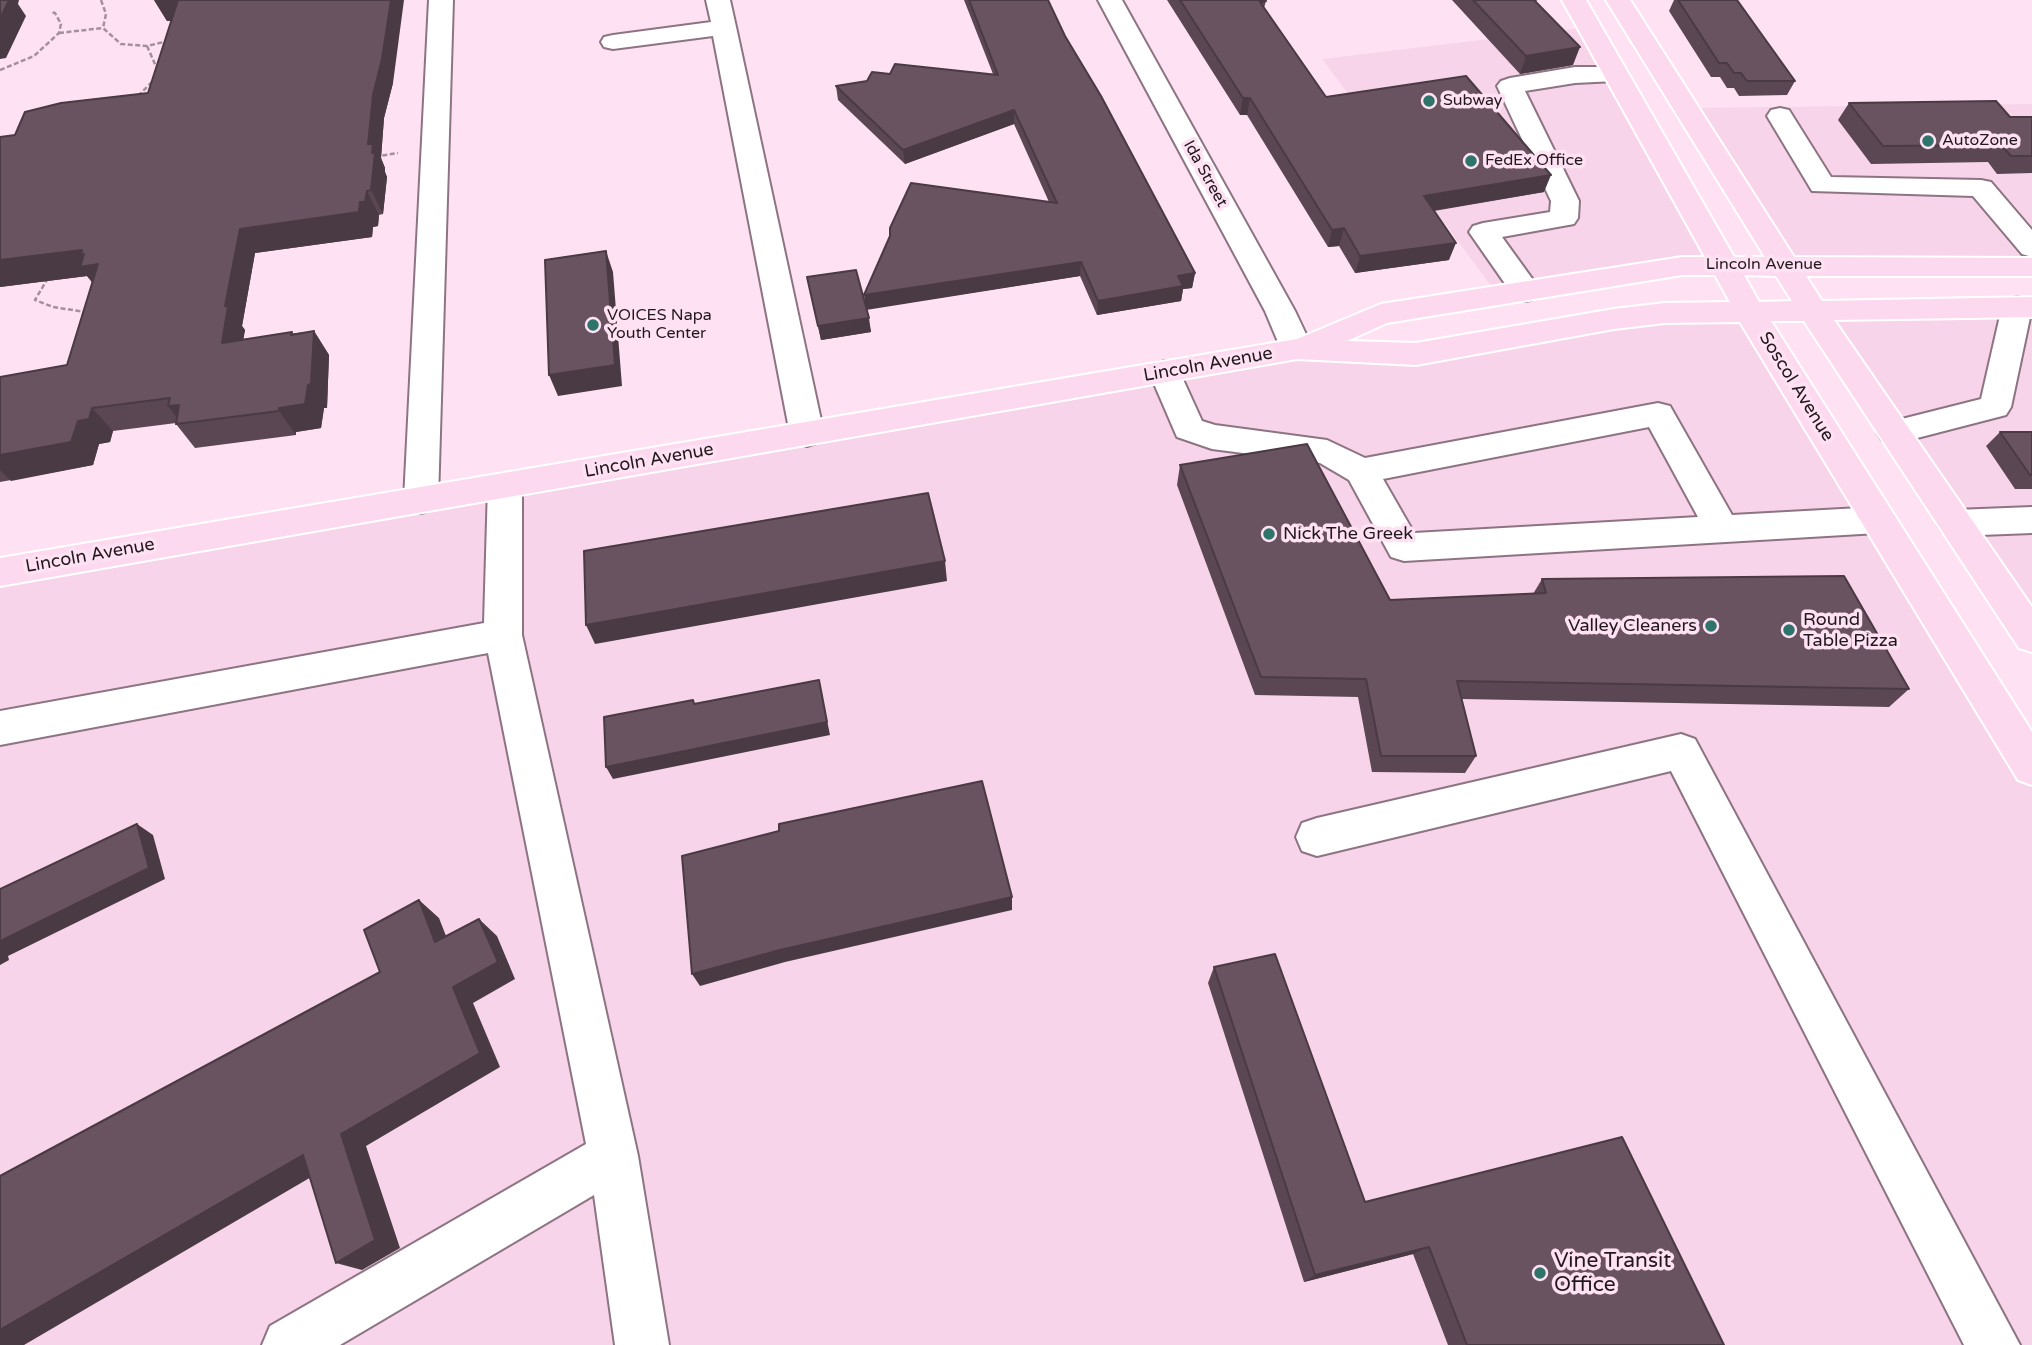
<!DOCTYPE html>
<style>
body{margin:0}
canvas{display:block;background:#fee2f3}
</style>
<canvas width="2032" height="1345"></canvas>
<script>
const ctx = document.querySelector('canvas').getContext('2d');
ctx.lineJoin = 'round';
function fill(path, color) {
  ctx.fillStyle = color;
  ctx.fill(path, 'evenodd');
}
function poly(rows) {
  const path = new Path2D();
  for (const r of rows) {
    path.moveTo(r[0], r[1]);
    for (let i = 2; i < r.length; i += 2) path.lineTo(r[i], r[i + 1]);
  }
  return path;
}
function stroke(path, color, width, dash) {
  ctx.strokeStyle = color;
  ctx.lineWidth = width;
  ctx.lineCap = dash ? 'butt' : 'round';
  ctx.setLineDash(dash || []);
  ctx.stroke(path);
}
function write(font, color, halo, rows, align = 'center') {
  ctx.font = font + ' "Varela Round",sans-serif';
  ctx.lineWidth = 7;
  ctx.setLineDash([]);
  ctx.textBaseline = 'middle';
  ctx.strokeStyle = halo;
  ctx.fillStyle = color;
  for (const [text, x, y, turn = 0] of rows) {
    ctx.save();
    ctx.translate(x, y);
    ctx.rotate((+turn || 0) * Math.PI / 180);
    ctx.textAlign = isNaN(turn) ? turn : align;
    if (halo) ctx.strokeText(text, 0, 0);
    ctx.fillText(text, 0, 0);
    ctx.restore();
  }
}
fill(poly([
 [1589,27,1724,265,1498,295,1322,59],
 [2032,104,2032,267,1786,265,1687,108],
 [2032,307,2032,637,1813,309],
 [1750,311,2032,767,2032,1345,0,1345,0,572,1297,349,1416,354]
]), '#f7d4e9');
const minor = poly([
 [429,0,453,0,438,500,433,509,421,513,409,509,404,500,429,0],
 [706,0,730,0,736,27,824,434,819,442,807,446,795,442,790,434,713,36,613,49,604,47,601,42,604,37,613,35,711,22,706,0],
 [1098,0,1122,0,1295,311,1313,349,1308,356,1297,359,1286,356,1281,349,1265,311,1098,0],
 [1575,67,1616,67,1625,69,1628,74,1625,79,1616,81,1575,83,1525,91,1579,201,1578,218,1574,224,1502,237,1541,291,1537,298,1526,301,1515,298,1469,232,1473,226,1483,223,1550,212,1551,201,1497,86,1501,81,1510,78,1575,67],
 [1780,108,1789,110,1831,177,1981,180,1991,182,2032,230,2032,257,2022,254,1973,196,1812,191,1767,116,1771,110,1780,108],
 [2017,297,2028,300,2032,308,2011,407,2006,415,1894,444,1882,440,1877,432,1882,424,1981,399,2002,307,2006,300,2017,297],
 [1165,361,1176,364,1202,421,1215,425,1327,440,1365,458,1658,403,1670,406,1732,515,1878,507,1890,511,1896,520,1890,529,1878,533,1404,561,1391,557,1349,480,1320,463,1212,449,1177,437,1149,372,1154,364,1165,361],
 [1649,427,1698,517,1414,533,1383,479,1649,427],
 [505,473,517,477,522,486,522,635,638,1156,669,1345,615,1345,594,1195,340,1345,262,1345,270,1326,586,1144,488,653,0,745,0,711,484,623,488,486,493,477,505,473],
 [2032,507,2032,533,1955,536,1943,532,1937,523,1943,514,1955,510,2032,507],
 [1681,734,1695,739,2020,1345,1964,1345,1671,771,1317,856,1302,851,1296,837,1302,823,1317,818,1681,734]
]);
const major = poly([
 [1562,0,1586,0,1734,257,1765,257,1606,0,1630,0,1794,257,2032,258,2032,276,1806,276,1822,301,2032,297,2032,317,1834,320,2032,607,2032,652,2019,648,1804,321,1771,321,2032,732,2032,785,2018,780,1740,322,1665,323,1614,329,1416,365,1297,359,0,586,0,558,1297,339,1381,304,1682,257,1705,257,1562,0],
 [1682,275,1715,275,1730,302,1665,303,1614,309,1416,343,1347,341,1387,323,1682,275],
 [1744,275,1776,276,1792,301,1759,302,1744,275]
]);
stroke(minor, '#8d7483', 4);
stroke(major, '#fff', 4);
stroke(poly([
 [101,0,106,14,103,28,121,44,147,46,168,41],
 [59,33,103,28],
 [147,46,158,71],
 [0,70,34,56,59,33,61,24,55,13,50,12],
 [138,96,154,80],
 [380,152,379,156,398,153],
 [48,278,35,300,53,307,86,312]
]), '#a4909c', 2.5, [5, 2.5]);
fill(minor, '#fff');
fill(major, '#fdd9ef');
fill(poly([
 [154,0,393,83,384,118,381,158,385,168,385,172,387,177,383,214,379,215,378,226,373,227,372,237,255,253,242,326,245,330,243,339,314,331,329,355,327,408,324,408,321,428,296,432,296,435,195,448,176,424,176,423,113,431,110,442,99,444,93,465,0,482,0,377,67,365,93,283,87,276,0,287,0,137,15,135,148,93,171,21,167,21],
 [964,0,1048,0,1065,36,1195,273,1192,288,1183,289,1181,301,1097,315,1080,276,866,309,871,332,821,340,807,277,865,303,1049,202,1014,124,905,164,838,100,836,86,867,81,890,74,993,74],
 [1167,0,1265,0,1266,1,1264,8,1326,97,1544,192,1434,211,1449,260,1355,273,1339,246,1328,247,1247,115,1240,115],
 [1452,0,1537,0,1536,2,1573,65,1520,74],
 [1674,0,1737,0,1795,81,1787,95,1739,96,1734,88,1727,88,1720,77,1711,77,1669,11],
 [1849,103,2010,117,2032,117,2032,173,1997,174,1988,162,1871,164,1838,120],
 [2000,432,2032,432,2032,489,2015,489,1986,446],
 [1180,465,1390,600,1533,594,1542,579,1909,689,1889,707,1462,699,1476,756,1465,773,1372,772,1358,697,1255,695,1177,485],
 [1214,967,1365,1202,1724,1345,1448,1345,1413,1254,1304,1282,1208,983]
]), '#5b4753');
fill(poly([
 [0,0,19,0,18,4,26,16,6,58,0,59],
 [154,0,182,0,193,18,167,21],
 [391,0,404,0,393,83,384,118,381,158,385,168,385,172,387,177,383,214,371,190,368,144,373,95],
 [1580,47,1573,65,1520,74,1526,56],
 [1243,98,1250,98,1247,115,1240,115],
 [1014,110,1014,124,905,164,903,150],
 [1551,175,1544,192,1418,213,1424,196],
 [367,191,379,215,378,226,373,227,372,237,255,253,242,326,245,330,239,366,222,343,225,306,240,229,360,202],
 [1344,228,1339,246,1328,247,1332,230],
 [1456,243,1449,260,1355,273,1360,256],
 [82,250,98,264,99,291,87,276,0,287,0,260],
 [84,254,89,265,81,255],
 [606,251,613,272,622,386,558,396,549,375],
 [1081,262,1080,276,866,310,864,295],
 [1195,273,1192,288,1183,289,1181,301,1097,315,1098,301,1178,276],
 [869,318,871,332,821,340,818,326],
 [314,331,329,355,327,408,324,408,321,428,296,432,296,435,279,411,279,408,308,385],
 [179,405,182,424,168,406],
 [92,408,113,431,110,442,99,444,93,465,11,481,0,470,0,455,78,421],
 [945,561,947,581,595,644,586,625],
 [819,680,830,735,613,779,606,767],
 [137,824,153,835,165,879,8,956,9,960,0,965,0,941],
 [1012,897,1012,910,785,962,700,986,692,974,780,950],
 [419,900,439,918,455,959,435,942],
 [479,919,497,936,515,979,473,1003,500,1067,366,1146,400,1248,362,1270,336,1263,341,1134,453,987],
 [303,1155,330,1166,24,1345,0,1345,0,1330],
 [1429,1247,1413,1254,1304,1282,1315,1275]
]), '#4a3a44');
const building = poly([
 [0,0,9,0,0,19,0,0],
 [178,0,391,0,382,59,373,95,368,144,373,144,372,153,375,153,371,190,367,191,365,202,360,202,359,212,240,229,225,306,228,306,222,343,292,332,291,335,314,331,311,384,308,385,305,404,279,408,279,411,176,424,179,405,168,406,170,398,92,408,89,419,78,421,71,442,0,455,0,377,67,365,98,264,80,267,84,254,81,255,82,250,0,260,0,137,15,135,25,112,61,103,148,93,178,0],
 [969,0,1048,0,1065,36,1101,96,1195,273,1178,276,1183,286,1098,301,1081,262,864,295,890,236,890,228,911,183,1057,203,1014,110,903,150,836,86,867,81,872,72,890,74,895,64,998,75,969,0],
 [1180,0,1265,0,1266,1,1260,2,1326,97,1466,76,1551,175,1424,196,1456,243,1360,256,1344,228,1332,230,1250,98,1243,98,1180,0],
 [1473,0,1534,0,1580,47,1526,56,1473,0],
 [1678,0,1737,0,1795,81,1747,81,1741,73,1734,73,1727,63,1719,63,1678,0],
 [1996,101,2010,117,2032,117,2032,156,2011,156,2001,145,1883,146,1849,103,1996,101],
 [606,251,615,365,549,375,545,260,606,251],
 [856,270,869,318,818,326,807,277,856,270],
 [2000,432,2032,432,2032,475,2030,475,2000,432],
 [1307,444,1390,600,1546,593,1542,579,1844,576,1909,689,1457,681,1476,756,1381,756,1366,679,1261,677,1180,465,1307,444],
 [928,493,945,561,586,625,584,551,928,493],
 [819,680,827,722,606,767,604,717,693,700,694,704,819,680],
 [982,781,1012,897,780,950,692,974,682,856,779,831,779,824,982,781],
 [137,824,149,868,0,941,0,889,137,824],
 [419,900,435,942,479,919,498,962,453,987,480,1053,341,1134,375,1240,336,1263,303,1155,0,1330,0,1176,380,972,364,930,419,900],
 [1275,954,1365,1202,1622,1137,1724,1345,1467,1345,1429,1247,1315,1275,1214,967,1275,954]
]);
fill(building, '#6a5361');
stroke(building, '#4a3a44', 2);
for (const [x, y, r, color] of [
 [1429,101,7,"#2e746a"],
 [1928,141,7,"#2e746a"],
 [1471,161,7,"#2e746a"],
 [593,325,7,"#2e746a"],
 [1269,534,7,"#2e746a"],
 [1711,626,7,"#2e746a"],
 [1789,630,7,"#2e746a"],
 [1540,1273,7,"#2e746a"]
]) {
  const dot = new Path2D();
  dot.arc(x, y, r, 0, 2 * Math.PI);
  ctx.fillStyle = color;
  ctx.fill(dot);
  stroke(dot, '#fee2f3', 2.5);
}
write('16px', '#21181e', '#fee2f3', [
 ["Subway",1443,101],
 ["AutoZone",1942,141],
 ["FedEx Office",1485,161],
 ["VOICES Napa",607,316],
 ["Youth Center",607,334]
], 'left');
write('16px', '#21181e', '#fee2f3', [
 ["Ida Street",1205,174,61],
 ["Lincoln Avenue",1764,265]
]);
write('18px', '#21181e', '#fee2f3', [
 ["Lincoln Avenue",1208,365,-10],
 ["Soscol Avenue",1796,387,58],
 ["Lincoln Avenue",649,461,-10],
 ["Lincoln Avenue",90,556,-10]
]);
write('18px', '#21181e', '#fee2f3', [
 ["Nick The Greek",1283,534],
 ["Round",1803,620],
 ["Table Pizza",1803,641],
 ["Valley Cleaners",1697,626,"right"]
], 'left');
write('21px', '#21181e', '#fee2f3', [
 ["Vine Transit",1554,1261],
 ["Office",1554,1285]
], 'left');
</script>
